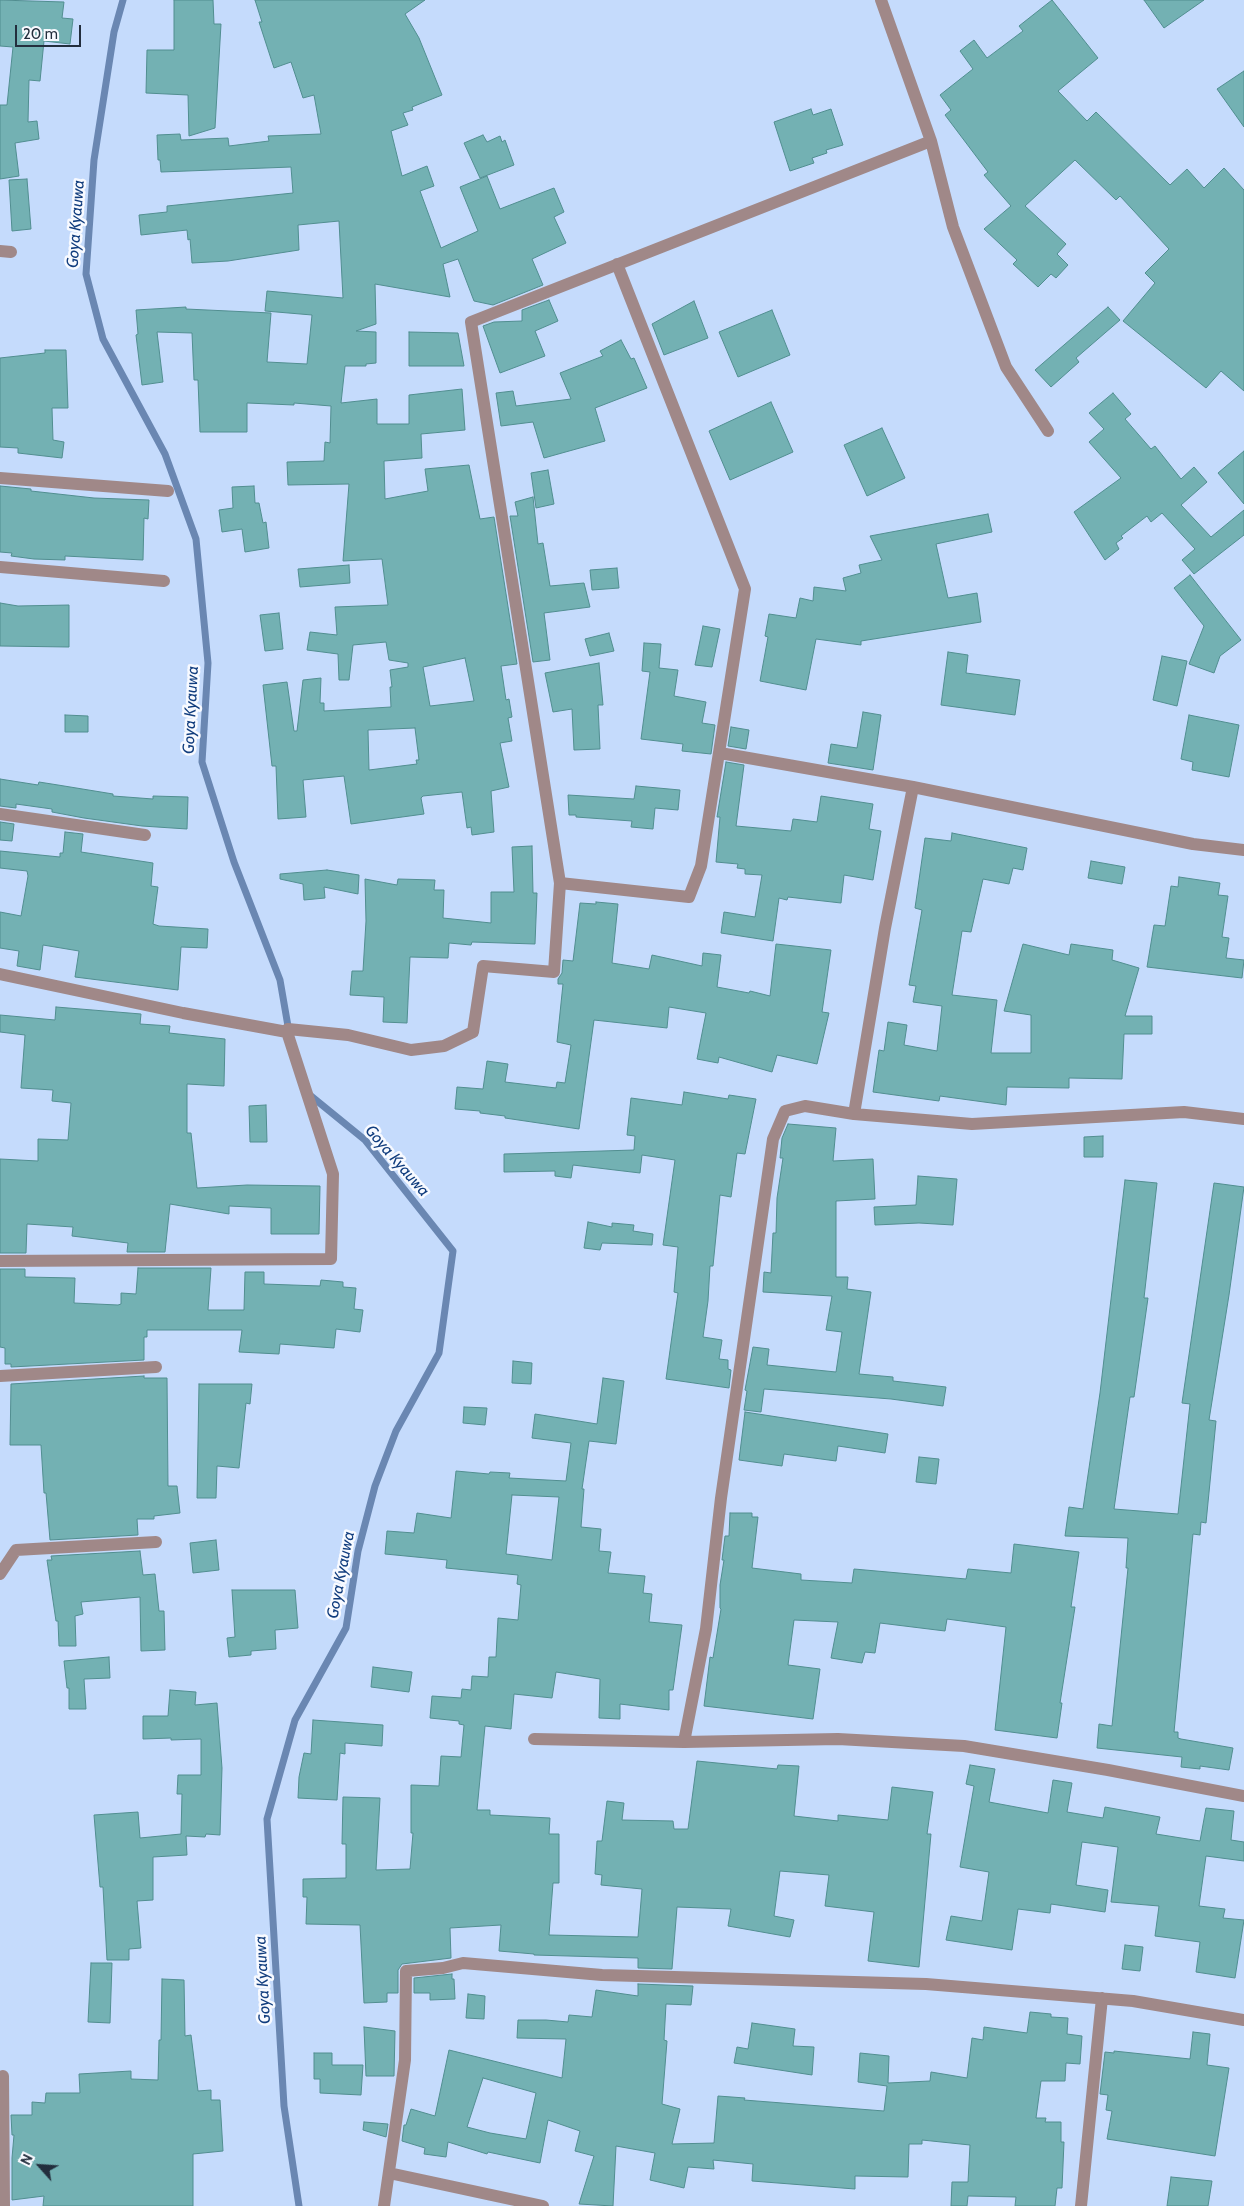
<!DOCTYPE html>
<style>
body{margin:0}
#map{position:relative;width:1244px;height:2206px;overflow:hidden;background:#c5dbfc;font-family:Cabin,sans-serif}
canvas{display:block}
.north{position:absolute;left:15px;top:2141px;width:50px;height:50px;-webkit-text-stroke:4px #f8faff;paint-order:stroke;rotate:296deg;font-size:14px;font-weight:700;line-height:20px;text-align:center;color:#232e3d}
.north::after{content:'';display:block;margin:auto;width:18px;height:22px;background:#232e3d;clip-path:polygon(50% 0,100% 100%,50% 72%,0 100%)}
.scale{position:absolute;left:15px;top:25px;width:66px;height:22px;box-sizing:border-box;border:2px solid #232e3d;border-top:0;padding-left:6px;font-size:15px;line-height:18px;white-space:nowrap;color:#232e3d;-webkit-text-stroke:4px #f8faff;paint-order:stroke}
</style>
<div id="map">
<canvas width="1244" height="2206"></canvas>
<div class="north">N</div>
<div class="scale">20 m</div>
</div>
<script>
const ctx = document.querySelector('canvas').getContext('2d');
ctx.lineJoin = 'round';
function poly(rows) {
  const path = new Path2D();
  for (const r of rows) {
    path.moveTo(r[0], r[1]);
    for (let i = 2; i < r.length; i += 2) path.lineTo(r[i], r[i + 1]);
  }
  return path;
}
function stroke(path, color, width, dash) {
  ctx.strokeStyle = color;
  ctx.lineWidth = width;
  ctx.lineCap = dash ? 'butt' : 'round';
  ctx.setLineDash(dash || []);
  ctx.stroke(path);
}
function fill(path, color) {
  ctx.fillStyle = color;
  ctx.fill(path, 'evenodd');
}
function write(font, color, halo, rows, align = 'center') {
  ctx.font = font + ' Cabin,sans-serif';
  ctx.lineWidth = 5;
  ctx.setLineDash([]);
  ctx.textBaseline = 'middle';
  ctx.strokeStyle = halo;
  ctx.fillStyle = color;
  for (const [text, x, y, turn = 0] of rows) {
    ctx.save();
    ctx.translate(x, y);
    ctx.rotate((+turn || 0) * Math.PI / 180);
    ctx.textAlign = isNaN(turn) ? turn : align;
    if (halo) ctx.strokeText(text, 0, 0);
    ctx.fillText(text, 0, 0);
    ctx.restore();
  }
}
stroke(poly([
 [123,0,114,32,94,160,86,274,103,339,165,454,196,539,208,663,202,762,234,862,280,980,289,1032],
 [299,2206,284,2106,267,1819,295,1720,346,1628,358,1551,375,1486,396,1431,439,1353,453,1251,365,1140,311,1096]
]), '#6a87b2', 7);
const building = poly([
 [0,0,64,2,62,18,73,19,70,44,44,41,40,81,29,80,28,122,37,121,39,139,15,143,19,176,0,179,0,105,7,105,13,47,0,46,0,0],
 [174,0,213,0,214,24,221,24,215,128,189,136,188,95,146,93,147,50,174,50,174,0],
 [255,0,425,0,405,14,419,38,442,95,412,107,413,110,403,113,408,125,391,131,402,176,427,166,434,186,420,191,441,248,478,231,460,187,487,176,500,209,554,188,564,212,554,217,566,243,532,259,543,285,493,305,474,301,458,259,443,264,450,297,375,284,376,324,356,331,376,332,376,363,366,364,366,366,345,366,341,403,377,399,377,424,409,424,409,395,462,389,465,430,421,434,422,458,384,461,385,499,428,491,425,469,469,465,480,519,494,517,517,664,501,666,506,700,509,699,512,717,508,718,512,741,500,743,509,787,491,791,494,832,472,835,471,827,467,828,462,792,423,796,421,798,424,814,351,824,344,776,303,780,306,817,278,819,276,766,272,766,263,685,287,682,294,731,297,731,303,680,321,678,320,703,324,703,324,711,391,707,390,687,392,687,390,670,408,667,408,663,389,660,386,642,353,645,349,680,339,680,338,654,307,650,310,632,337,635,335,607,388,605,382,559,343,561,349,484,288,485,287,462,324,461,325,442,330,443,331,406,294,403,294,405,247,403,247,432,200,432,198,380,194,380,192,333,157,332,163,382,142,385,136,335,138,334,136,310,186,307,186,309,271,313,267,362,307,364,312,315,265,311,267,291,343,298,339,221,298,225,299,250,228,261,192,263,190,239,188,240,187,230,141,235,139,215,167,212,167,206,293,193,291,167,161,172,160,160,158,160,157,135,180,134,181,140,228,138,229,146,269,141,268,136,321,134,314,95,303,98,291,62,274,68,259,22,262,22,255,0],
 [465,658,474,701,430,706,423,667,465,658],
 [415,728,419,760,416,760,417,764,369,770,368,730,415,728],
 [1052,0,1098,58,1058,91,1087,121,1096,112,1170,185,1187,169,1204,188,1224,168,1244,190,1244,391,1221,371,1206,388,1123,321,1155,283,1145,273,1169,249,1120,196,1116,200,1075,160,1025,206,1066,244,1057,254,1068,265,1056,278,1051,274,1038,287,1013,264,1017,260,984,229,1011,206,984,175,988,172,945,115,951,110,940,95,973,69,960,51,974,40,987,58,1023,31,1019,26,1052,0],
 [1144,0,1204,0,1164,28,1144,0],
 [1244,71,1244,127,1217,89,1244,71],
 [811,109,813,115,831,109,843,145,826,150,827,153,812,158,814,163,790,171,774,122,811,109],
 [483,135,487,142,500,136,502,142,505,140,514,165,480,178,464,143,483,135],
 [27,179,31,229,12,231,9,180,27,179],
 [549,300,558,321,535,331,545,356,500,373,483,326,494,322,522,321,522,310,549,300],
 [694,301,708,338,664,355,652,324,694,301],
 [1108,307,1120,320,1076,358,1079,362,1051,387,1035,370,1108,307],
 [772,310,790,355,738,377,719,332,772,310],
 [409,332,458,333,464,366,409,366,409,332],
 [621,340,631,359,634,358,647,388,595,408,605,441,544,458,533,422,501,426,496,393,513,391,516,406,571,399,560,373,603,356,600,351,621,340],
 [45,350,66,350,68,408,52,408,53,440,64,442,62,458,18,453,18,448,0,447,0,358,45,353,45,350],
 [1113,393,1131,414,1125,419,1151,449,1155,446,1181,479,1194,467,1207,482,1181,505,1211,537,1244,510,1244,535,1194,574,1182,560,1195,549,1162,513,1151,522,1147,516,1121,536,1123,538,1116,543,1119,549,1105,560,1074,512,1121,478,1089,442,1104,429,1089,413,1113,393],
 [771,402,793,452,730,480,709,431,771,402],
 [882,428,905,478,867,496,844,445,882,428],
 [1244,451,1244,504,1218,473,1244,451],
 [548,470,554,504,536,508,531,473,548,470],
 [0,486,31,489,31,491,94,498,149,500,148,519,144,518,143,560,65,556,65,560,34,559,11,556,12,553,0,552,0,486],
 [254,486,255,503,259,503,263,523,266,522,269,548,245,552,242,529,222,532,219,510,233,508,232,487,254,486],
 [533,497,538,544,543,543,550,586,584,583,590,607,544,613,550,660,533,662,510,516,518,516,515,502,533,497],
 [988,514,992,532,936,544,948,598,977,593,981,622,861,641,861,645,816,639,806,690,760,681,768,637,765,636,769,614,796,618,800,598,813,601,814,587,846,591,843,578,861,573,859,565,882,560,870,536,988,514],
 [349,565,350,583,300,587,298,569,349,565],
 [617,568,619,588,592,590,590,570,617,568],
 [1190,575,1241,640,1220,656,1214,673,1189,664,1204,626,1174,588,1190,575],
 [0,603,18,606,69,605,69,647,0,646,0,603],
 [279,613,283,649,265,651,260,615,279,613],
 [703,626,720,629,712,667,695,665,703,626],
 [609,633,614,651,590,656,585,639,609,633],
 [644,643,661,644,659,668,678,670,674,696,706,702,702,723,715,725,711,754,682,751,683,744,641,739,650,672,642,671,644,643],
 [948,652,968,655,966,673,1020,680,1015,715,941,705,948,652],
 [1162,656,1187,661,1177,706,1153,700,1162,656],
 [599,663,603,705,598,705,600,749,574,750,572,709,553,712,545,673,599,663],
 [863,712,881,715,873,770,828,763,831,744,857,748,863,712],
 [65,715,88,716,88,732,65,732,65,715],
 [1189,715,1239,725,1229,777,1192,770,1193,762,1181,759,1189,715],
 [731,727,749,730,746,749,728,746,731,727],
 [726,762,744,765,736,826,791,831,793,819,817,822,821,796,873,804,869,829,881,831,873,880,844,875,841,903,788,897,787,900,779,898,773,941,721,933,724,912,755,917,762,875,745,874,745,869,737,868,738,864,716,862,720,817,717,817,726,762],
 [0,779,38,785,39,782,58,785,113,794,113,796,153,799,153,796,188,797,187,829,142,826,84,818,52,812,52,809,16,804,16,808,0,806,0,779],
 [636,786,680,790,678,810,655,808,653,829,631,827,632,821,576,817,576,815,569,815,568,795,634,799,636,786],
 [0,822,14,824,12,841,0,840,0,822],
 [65,832,83,834,81,852,153,863,151,886,158,887,153,924,159,926,208,929,207,948,181,947,178,990,75,977,79,951,43,945,40,970,17,966,19,951,0,948,0,912,21,916,28,876,27,871,0,868,0,851,60,857,60,853,63,853,65,832],
 [952,833,1027,848,1023,870,1013,868,1009,884,983,879,971,932,962,931,952,995,997,1000,991,1053,1031,1053,1031,1015,1004,1011,1023,944,1069,955,1071,944,1113,950,1112,960,1139,968,1125,1016,1152,1016,1152,1034,1124,1034,1122,1079,1069,1078,1069,1088,1007,1087,1006,1105,940,1096,939,1101,873,1092,879,1050,884,1051,888,1022,907,1025,904,1045,937,1051,942,1006,913,1002,916,986,909,985,922,910,915,908,925,838,951,841,952,833],
 [532,846,533,893,537,893,535,944,472,942,471,945,449,943,448,958,410,957,407,1023,383,1022,384,997,350,995,352,971,363,971,366,921,365,879,397,885,398,879,435,880,434,890,444,890,443,918,491,923,491,892,514,892,512,847,532,846],
 [1091,861,1125,867,1122,884,1088,878,1091,861],
 [327,870,359,875,358,894,324,887,325,898,304,900,303,884,280,879,280,874,327,870],
 [1179,877,1220,883,1218,895,1228,896,1222,937,1229,938,1226,958,1244,960,1242,978,1147,967,1154,925,1165,926,1171,886,1178,887,1179,877],
 [596,902,618,904,612,963,649,969,652,955,702,966,703,953,721,955,717,987,749,993,750,991,770,996,776,944,831,950,822,1012,829,1013,817,1064,777,1055,772,1072,719,1057,718,1063,697,1059,706,1013,669,1007,667,1028,594,1020,579,1129,505,1118,505,1116,480,1113,480,1111,455,1109,457,1087,483,1089,487,1061,508,1064,505,1082,556,1088,557,1082,565,1083,571,1045,557,1042,563,984,558,984,558,979,562,973,563,960,573,961,580,903,596,904,596,902],
 [56,1007,141,1014,140,1024,170,1026,169,1033,225,1039,224,1086,187,1084,187,1133,191,1133,197,1188,247,1185,320,1186,319,1234,271,1234,271,1208,229,1206,229,1214,170,1204,165,1252,127,1252,128,1243,72,1236,73,1227,27,1224,26,1253,0,1253,0,1159,38,1161,38,1139,68,1140,71,1103,52,1101,53,1090,21,1088,25,1035,0,1032,0,1015,55,1020,56,1007],
 [684,1092,728,1099,729,1095,756,1099,745,1154,737,1153,731,1197,720,1195,713,1266,710,1266,708,1301,703,1337,722,1340,719,1359,728,1360,728,1369,731,1370,729,1388,666,1379,678,1293,674,1292,678,1247,663,1245,675,1160,642,1155,640,1173,573,1165,571,1178,555,1176,555,1171,504,1172,504,1154,634,1150,635,1136,627,1135,631,1098,682,1105,684,1092],
 [266,1105,267,1142,250,1142,249,1106,266,1105],
 [788,1124,836,1128,833,1161,873,1159,875,1199,836,1201,836,1277,848,1277,847,1289,871,1292,859,1374,893,1377,893,1381,946,1387,943,1406,891,1399,764,1389,761,1412,744,1410,747,1391,745,1390,753,1347,769,1349,767,1365,836,1372,842,1332,826,1330,832,1296,763,1292,764,1272,771,1273,773,1233,776,1233,777,1198,783,1158,780,1158,782,1138,788,1124],
 [1103,1136,1103,1157,1084,1157,1084,1137,1103,1136],
 [918,1176,957,1179,953,1225,919,1223,875,1225,874,1207,916,1205,918,1176],
 [1125,1180,1157,1183,1144,1298,1148,1298,1134,1397,1130,1397,1114,1509,1178,1514,1190,1404,1182,1403,1214,1183,1244,1187,1229,1295,1209,1420,1216,1421,1206,1523,1201,1522,1200,1535,1193,1534,1174,1732,1178,1732,1178,1738,1181,1739,1233,1748,1229,1770,1200,1766,1200,1769,1181,1767,1182,1757,1097,1748,1099,1724,1112,1726,1128,1568,1126,1568,1128,1538,1065,1536,1069,1507,1083,1509,1100,1393,1125,1180],
 [588,1222,612,1227,612,1223,634,1225,633,1231,653,1234,652,1245,602,1243,600,1250,584,1248,588,1222],
 [138,1268,211,1268,208,1310,244,1310,245,1272,264,1272,264,1284,320,1286,321,1280,343,1282,343,1287,356,1288,354,1309,363,1310,360,1332,336,1329,334,1348,280,1344,279,1354,239,1352,242,1330,147,1330,147,1337,144,1337,144,1360,11,1367,11,1364,5,1364,5,1348,0,1347,0,1269,25,1269,25,1277,75,1278,74,1303,118,1305,121,1304,121,1293,136,1294,138,1268],
 [513,1361,532,1363,531,1384,512,1383,513,1361],
 [144,1376,144,1378,167,1378,168,1486,177,1486,180,1513,154,1516,154,1519,137,1519,138,1535,50,1540,46,1493,44,1493,41,1445,10,1445,11,1384,144,1376],
 [603,1378,624,1381,616,1444,589,1441,582,1489,584,1489,581,1527,601,1529,599,1551,611,1552,608,1573,645,1576,643,1593,652,1594,649,1622,682,1625,673,1690,669,1690,669,1710,620,1704,620,1719,599,1718,600,1679,556,1672,552,1698,514,1694,511,1729,485,1726,477,1810,490,1810,490,1815,550,1818,549,1834,559,1834,559,1883,553,1883,549,1935,638,1937,642,1889,601,1885,602,1875,595,1874,597,1841,602,1841,607,1801,624,1803,622,1820,673,1821,674,1829,688,1829,697,1761,777,1769,778,1765,799,1766,794,1816,838,1821,838,1815,888,1820,892,1787,933,1792,927,1834,931,1834,919,1967,868,1961,874,1912,825,1906,829,1875,780,1871,774,1916,794,1920,790,1937,728,1926,731,1909,677,1907,672,1969,638,1968,638,1958,534,1955,534,1954,499,1951,501,1925,450,1928,451,1958,402,1964,398,1970,398,1993,387,1993,387,2002,364,2003,360,1925,306,1924,307,1897,303,1897,303,1879,346,1878,346,1844,342,1844,343,1797,380,1798,376,1870,410,1869,413,1833,411,1833,411,1785,439,1786,441,1756,461,1757,464,1725,459,1724,459,1721,430,1718,432,1696,461,1698,462,1689,471,1690,472,1676,488,1677,489,1657,496,1657,498,1618,518,1620,521,1585,517,1584,518,1575,446,1568,447,1560,385,1554,387,1531,414,1533,417,1513,451,1518,456,1471,489,1474,490,1472,510,1473,509,1478,566,1481,571,1443,532,1438,535,1414,597,1424,603,1378],
 [512,1495,559,1497,552,1560,506,1554,512,1495],
 [199,1384,252,1384,250,1404,246,1403,239,1468,217,1466,216,1498,197,1498,199,1384],
 [464,1407,487,1408,485,1425,463,1423,464,1407],
 [745,1412,888,1434,885,1453,838,1446,836,1461,784,1454,782,1466,739,1460,745,1412],
 [919,1457,939,1459,936,1484,916,1482,919,1457],
 [730,1513,752,1513,752,1517,758,1517,752,1568,801,1574,801,1580,852,1583,854,1569,966,1579,968,1569,1011,1573,1014,1544,1079,1552,1071,1607,1075,1607,1060,1703,1062,1703,1057,1738,995,1730,1006,1627,947,1619,945,1631,880,1623,875,1653,865,1652,862,1663,831,1658,838,1622,794,1620,788,1665,820,1669,813,1719,704,1706,710,1657,713,1658,721,1609,720,1608,720,1585,724,1560,722,1560,725,1536,729,1536,730,1513],
 [216,1540,219,1570,193,1573,190,1543,216,1540],
 [140,1551,143,1575,155,1574,159,1611,164,1611,165,1650,141,1651,140,1597,81,1602,83,1614,75,1616,76,1646,59,1646,58,1621,56,1621,47,1560,52,1560,51,1556,140,1551],
 [232,1590,295,1590,298,1628,275,1630,276,1649,251,1651,251,1655,229,1657,227,1638,235,1637,232,1590],
 [109,1657,110,1678,84,1679,86,1709,69,1709,69,1688,67,1688,64,1661,109,1657],
 [373,1667,412,1672,409,1692,371,1687,373,1667],
 [170,1690,196,1692,195,1705,217,1703,222,1768,220,1835,206,1834,205,1837,186,1836,187,1855,153,1857,153,1900,137,1901,141,1948,129,1949,129,1960,107,1960,103,1887,100,1887,94,1815,138,1812,140,1838,181,1834,182,1794,177,1794,178,1775,201,1775,201,1739,171,1740,171,1738,143,1739,143,1716,168,1716,170,1690],
 [313,1720,383,1725,382,1746,345,1743,345,1754,340,1753,337,1800,298,1798,299,1777,304,1753,311,1754,313,1720],
 [970,1765,995,1769,989,1802,1048,1813,1053,1780,1072,1783,1067,1812,1103,1818,1105,1807,1160,1817,1156,1834,1200,1841,1206,1808,1234,1811,1231,1840,1244,1842,1244,1861,1206,1856,1199,1906,1225,1909,1223,1918,1244,1920,1235,1978,1196,1972,1200,1942,1155,1936,1159,1906,1111,1902,1118,1847,1082,1842,1076,1885,1108,1890,1105,1912,1051,1904,1050,1913,1018,1909,1012,1950,946,1940,951,1916,982,1921,989,1872,960,1867,974,1786,966,1784,970,1765],
 [1125,1945,1143,1947,1140,1971,1122,1969,1125,1945],
 [91,1963,112,1963,110,2023,88,2022,91,1963],
 [452,1974,452,1979,454,1979,455,1999,430,2000,430,1993,414,1993,414,1978,452,1974],
 [162,1979,184,1980,185,2036,191,2035,198,2091,211,2090,211,2100,220,2100,223,2151,193,2154,193,2206,43,2206,44,2196,12,2200,12,2158,14,2135,12,2135,11,2115,32,2115,32,2102,45,2103,46,2093,80,2093,79,2074,131,2071,131,2079,158,2080,159,2040,161,2040,162,1979],
 [638,1984,693,1986,691,2005,666,2004,664,2040,667,2041,662,2104,680,2109,672,2144,714,2143,718,2096,745,2098,744,2100,884,2111,887,2086,858,2082,860,2053,889,2056,888,2083,930,2081,931,2072,967,2078,972,2038,983,2040,984,2027,1027,2033,1030,2012,1051,2014,1051,2017,1068,2018,1067,2034,1082,2036,1080,2064,1066,2063,1065,2081,1041,2081,1036,2118,1046,2118,1045,2122,1061,2122,1061,2142,1064,2142,1062,2188,1057,2188,1055,2206,1015,2206,1016,2197,968,2196,967,2206,951,2206,952,2182,968,2182,970,2145,922,2140,922,2144,909,2144,908,2177,855,2176,855,2189,752,2181,753,2164,713,2160,714,2169,688,2167,684,2188,650,2180,655,2153,616,2146,613,2206,579,2204,594,2156,575,2151,580,2131,548,2120,540,2163,488,2152,487,2154,448,2142,446,2157,424,2154,425,2148,402,2141,404,2125,406,2125,411,2109,435,2116,449,2050,562,2078,566,2039,517,2038,518,2020,546,2020,568,2022,569,2015,592,2017,596,1990,638,1996,638,1984],
 [483,2078,536,2093,526,2139,490,2133,467,2127,483,2078],
 [468,1994,485,1996,484,2019,466,2018,468,1994],
 [752,2023,795,2029,793,2046,814,2047,812,2075,734,2063,737,2047,748,2049,752,2023],
 [364,2027,395,2031,394,2076,366,2076,364,2027],
 [1193,2032,1210,2034,1207,2065,1229,2068,1215,2156,1107,2139,1112,2111,1106,2110,1108,2095,1100,2094,1105,2052,1114,2053,1114,2051,1190,2059,1193,2032],
 [314,2053,332,2053,332,2065,363,2065,361,2095,320,2093,320,2079,314,2079,314,2053],
 [364,2122,388,2124,386,2137,363,2130,364,2122],
 [1171,2177,1212,2181,1208,2206,1167,2206,1171,2177]
]);
fill(building, '#73b1b3');
stroke(building, '#518e90', 1);
stroke(poly([
 [881,0,931,141,953,227,1006,367,1048,431],
 [0,251,11,252],
 [0,478,168,491],
 [0,567,164,581],
 [720,753,913,787,1193,844,1244,850],
 [0,814,145,835],
 [560,883,471,322,931,141],
 [0,974,183,1013,287,1032,288,1029,348,1035,411,1050,444,1046,473,1032,483,966,554,972,560,883,689,897,701,866,745,589,617,264],
 [854,1114,885,928,913,787],
 [0,1261,331,1259,333,1174,287,1032],
 [0,1376,156,1367],
 [0,1574,16,1550,156,1542],
 [534,1739,684,1742,838,1739,964,1746,1108,1770,1244,1796],
 [684,1742,706,1629,721,1498,773,1139,785,1111,805,1106,854,1114,972,1124,1184,1112,1244,1119],
 [3,2076,4,2206],
 [389,2173,543,2206],
 [384,2206,405,2060,406,1971,443,1968,463,1963,602,1975,926,1984,1133,2001,1244,2020],
 [1081,2206,1102,1998]
]), '#a08888', 12);
write('italic 16px', '#113d7e', '#f8faff', [
 ["Goya Kyauwa",76,224,-86],
 ["Goya Kyauwa",191,710,-87],
 ["Goya Kyauwa",397,1161,49],
 ["Goya Kyauwa",341,1575,-79],
 ["Goya Kyauwa",263,1980,-93]
]);
</script>
